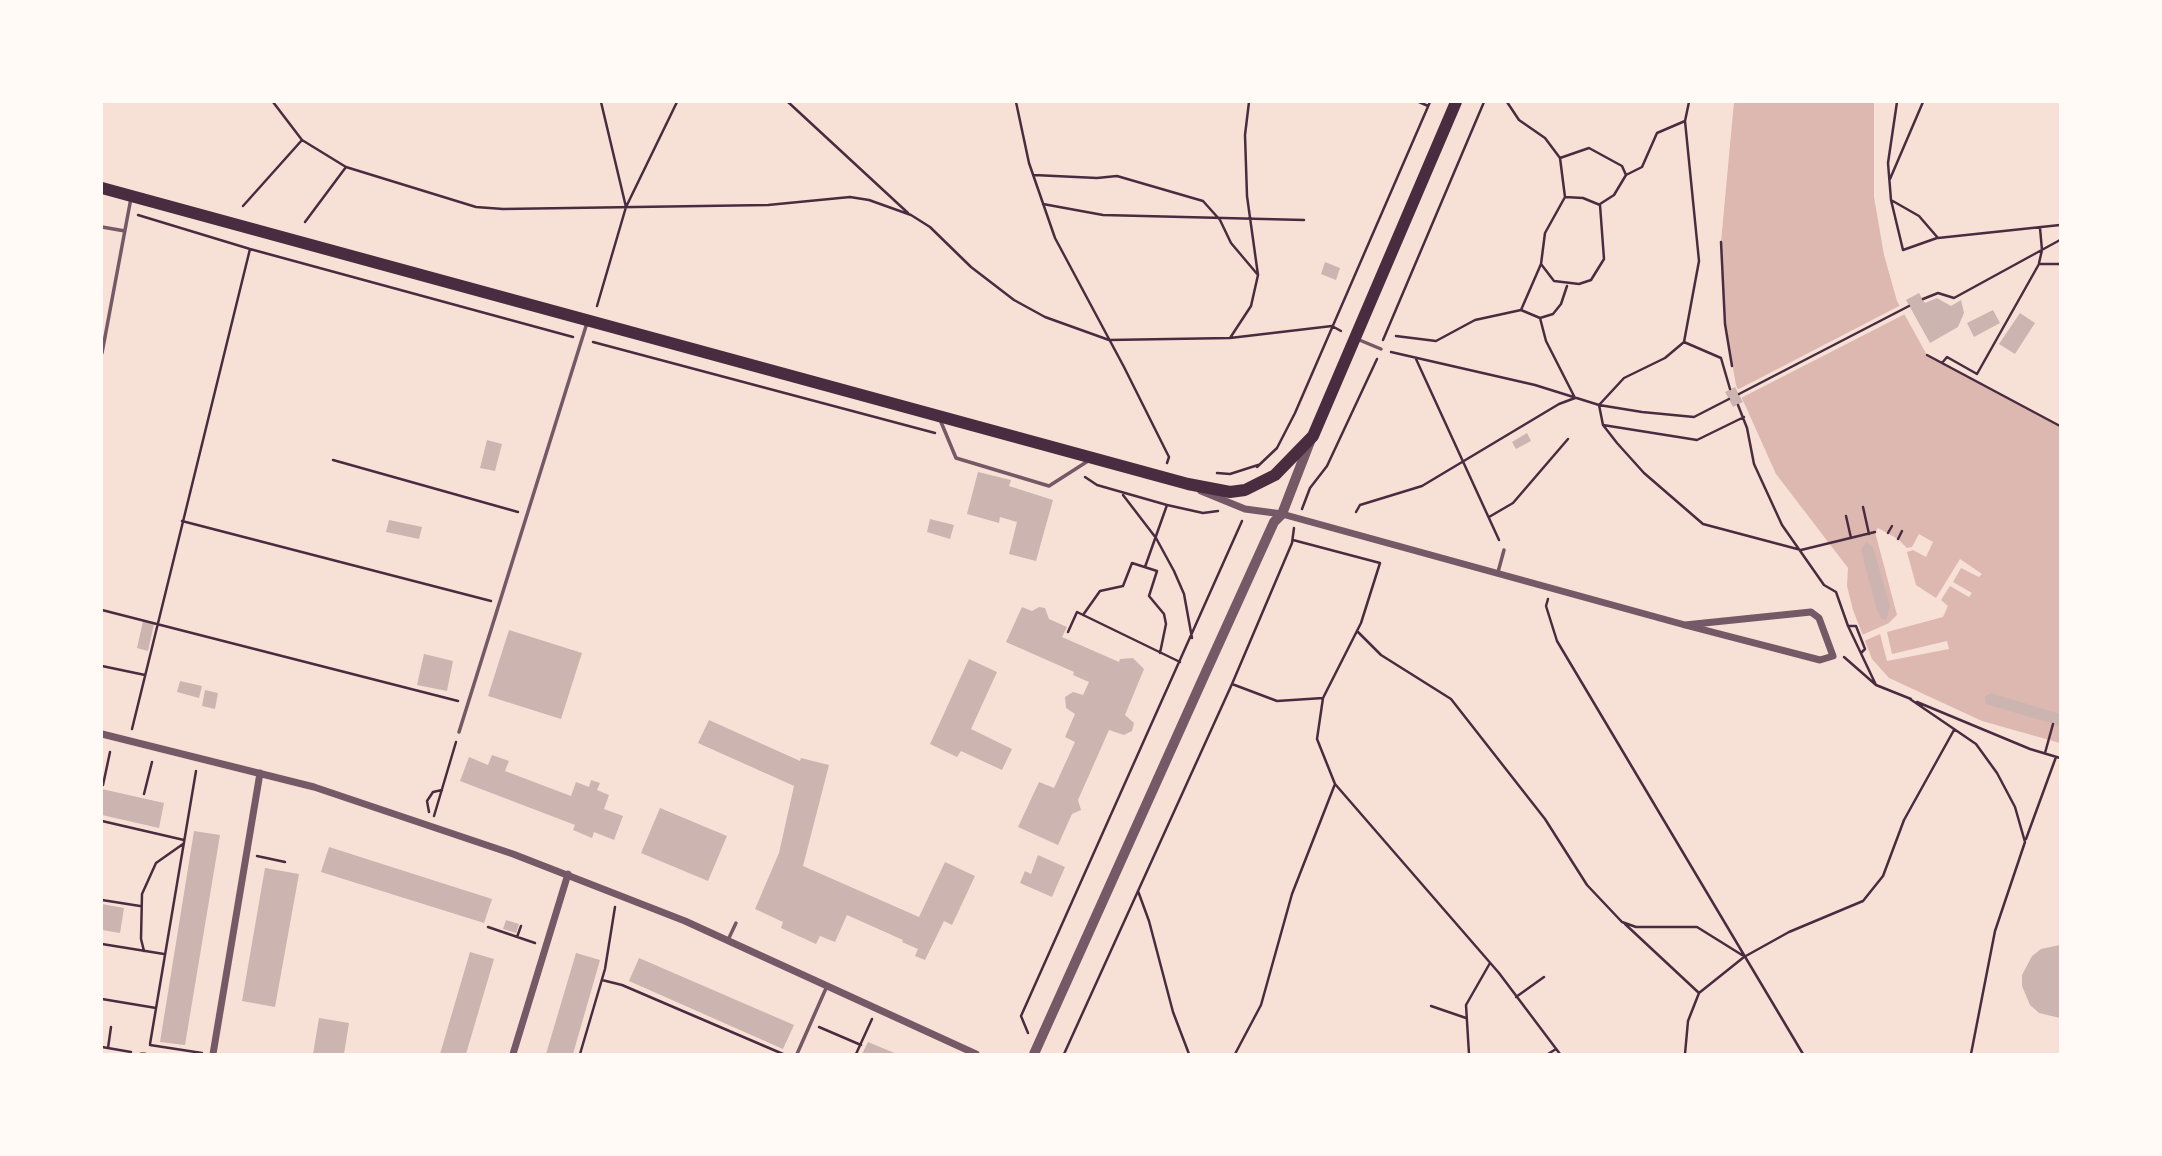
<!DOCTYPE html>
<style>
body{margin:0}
#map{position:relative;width:2162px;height:1156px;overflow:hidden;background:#f7e1d7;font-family:Commissioner,sans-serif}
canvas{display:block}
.frame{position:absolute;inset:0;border:103px solid #fffaf5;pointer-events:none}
</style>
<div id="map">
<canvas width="2162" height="1156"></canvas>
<div class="frame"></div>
</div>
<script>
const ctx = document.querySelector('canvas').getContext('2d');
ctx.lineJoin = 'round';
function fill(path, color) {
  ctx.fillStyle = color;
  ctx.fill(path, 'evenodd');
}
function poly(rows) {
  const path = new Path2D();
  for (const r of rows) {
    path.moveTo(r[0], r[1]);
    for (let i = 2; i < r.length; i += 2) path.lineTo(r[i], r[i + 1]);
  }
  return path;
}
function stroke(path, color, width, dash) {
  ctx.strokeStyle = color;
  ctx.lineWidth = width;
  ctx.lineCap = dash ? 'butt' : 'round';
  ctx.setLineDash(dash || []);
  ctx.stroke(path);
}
fill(poly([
 [1734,102,1874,102,1874,197,1884,255,1897,301,1927,355,2060,426,2060,743,1982,721,1889,678,1872,659,1853,610,1847,586,1848,568,1776,474,1736,385,1725,324,1721,242]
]), '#dcb8b0');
fill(poly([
 [1903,304,1907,313,1741,398,1737,390],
 [1878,528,1898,539,1907,548,1912,547,1919,534,1933,542,1926,557,1913,550,1907,552,1916,585,1936,598,1960,559,1982,574,1979,577,1961,568,1953,582,1972,593,1969,597,1950,586,1941,600,1948,606,1943,617,1887,632,1892,654,1947,641,1949,649,1887,661,1880,634,1864,641,1862,635,1889,623,1897,615,1875,532]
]), '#f7e1d7');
fill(poly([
 [1325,262,1340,268,1336,280,1321,274],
 [1919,293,1925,303,1937,298,1951,306,1961,300,1964,313,1958,327,1930,343,1906,300],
 [1993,310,2000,323,1974,337,1967,323],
 [2020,313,2035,323,2015,354,1999,344],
 [1735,387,1743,402,1733,407,1725,392],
 [1527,433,1531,441,1516,449,1512,442],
 [487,440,502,444,495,471,480,468],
 [978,472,1011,480,1009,486,1053,500,1036,561,1009,554,1017,522,1000,517,999,523,967,514],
 [930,519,954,525,950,539,927,532],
 [389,520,422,527,419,539,386,532],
 [1866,542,1873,547,1890,606,1886,620,1882,619,1877,610,1861,550],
 [1022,607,1032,611,1039,607,1045,608,1049,619,1067,627,1062,637,1119,662,1120,659,1133,658,1144,669,1125,715,1134,723,1132,731,1124,735,1109,730,1078,800,1081,810,1072,814,1058,845,1018,827,1039,782,1054,788,1075,742,1065,737,1075,714,1066,708,1065,697,1073,692,1083,695,1089,682,1073,675,1074,672,1006,642],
 [143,621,154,624,148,651,137,648],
 [509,630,582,653,561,719,488,696],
 [424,654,453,661,447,691,417,685],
 [969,659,997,672,971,729,1012,749,1002,770,961,751,957,757,930,744],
 [180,681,202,686,199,698,177,692],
 [205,690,218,693,215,709,202,706],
 [1991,693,2060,714,2060,726,1986,704,1985,696],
 [709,720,800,761,801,758,829,765,803,866,919,917,945,862,975,876,952,925,944,921,925,960,915,956,918,949,902,942,903,940,847,915,835,942,820,936,816,944,781,928,783,922,755,909,779,853,794,786,698,743],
 [492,755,509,761,505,771,571,796,576,782,589,787,591,780,600,783,597,790,609,795,604,809,623,816,614,840,594,832,592,838,573,830,575,825,460,781,469,757,488,765],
 [102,789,164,803,159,828,102,815],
 [660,808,727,836,708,881,641,853],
 [194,831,220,835,185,1045,160,1042],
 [329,847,492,899,484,923,321,872],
 [1038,855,1065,867,1052,897,1020,883,1025,871,1031,874],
 [265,868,299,874,275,1007,242,1001],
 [102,904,124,908,120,933,102,930],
 [506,920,519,924,516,933,503,929],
 [2060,945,2060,1018,2039,1013,2030,1005,2022,986,2022,975,2032,956,2041,949],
 [470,952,494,959,466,1054,440,1054],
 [576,953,600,960,573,1054,546,1054],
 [639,958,794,1025,783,1049,629,981],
 [319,1018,349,1023,344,1054,313,1054],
 [868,1042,897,1054,862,1054]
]), '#ccb4b1');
stroke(poly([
 [273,102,302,140,346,167,476,207,503,209,768,205,850,197,869,200,911,215,930,227,971,267,1014,300,1045,317,1109,340,1230,338,1332,326,1341,331],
 [601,102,626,207],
 [788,102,908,213],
 [1016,102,1029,163,1055,238,1124,367,1169,457,1167,463],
 [1419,102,1428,106],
 [1507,102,1519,120,1545,138,1560,158,1565,197],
 [1897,102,1888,163,1891,200,1919,216,1938,238,2060,225],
 [1560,158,1589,148,1622,166,1626,175],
 [1034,175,1097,178,1117,176,1203,201,1220,220,1231,243,1258,275],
 [1890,179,1923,102],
 [1565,197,1583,198,1600,205,1604,259,1591,280,1579,284,1554,281,1541,264,1545,233,1565,197],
 [1891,200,1903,250,1937,238],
 [1043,204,1103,215,1304,220],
 [1600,204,1614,195,1626,175,1642,167,1657,133,1685,121],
 [243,206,302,140],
 [138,215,250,249,573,337],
 [305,222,346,167],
 [1721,242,1725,324,1732,366],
 [2039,263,2042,250,2040,228],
 [1923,299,1938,293,1954,298,2060,240],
 [597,306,626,207,677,102],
 [1540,318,1553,314,1561,304,1567,286],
 [1396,336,1436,341,1475,320,1521,310,1541,264],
 [1230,338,1251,306,1258,275,1247,196,1245,135,1249,102],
 [1383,340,1484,102],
 [593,342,935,433],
 [1684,342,1721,358,1730,389],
 [1391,352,1535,385,1599,405,1642,412,1694,417,1729,399],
 [1927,355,2060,426],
 [1416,359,1499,540],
 [1942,363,1947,357,1977,374,2039,264,2060,264],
 [1739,394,1909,306],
 [1599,405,1624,378,1665,358,1684,342,1699,261,1685,121,1689,102],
 [1599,405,1603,425,1617,443,1644,473,1703,524,1801,550,1875,532],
 [1738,405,1747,428,1754,464,1782,525,1824,585,1836,592,1848,626,1876,685],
 [1603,425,1697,440,1744,417],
 [333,460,518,512],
 [1257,467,1277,448,1295,413,1430,102],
 [1217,473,1230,474,1258,465],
 [1085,477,1097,485,1167,505,1203,513,1218,511],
 [1123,495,1156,538,1174,571,1184,594,1192,638],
 [1863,507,1869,534],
 [1302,509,1310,488,1327,466,1377,359],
 [1356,512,1360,505,1422,486,1559,404,1575,398,1546,341,1540,318,1521,310],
 [1846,516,1851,538],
 [1489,517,1513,503,1568,439],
 [182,521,491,601],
 [1888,533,1892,526],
 [1898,539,1902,531],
 [1293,540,1380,563,1361,623,1323,698,1317,739,1335,784,1499,973,1560,1054],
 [1145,567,1167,505],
 [1548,599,1546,606,1557,641,1803,1054],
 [102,610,458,701],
 [1083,615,1100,591,1123,586,1132,563,1157,571,1149,596,1164,614,1166,624,1160,653],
 [1848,626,1856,626,1865,649,1861,653],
 [1068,632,1077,612,1180,662],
 [1358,632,1381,655,1451,699,1545,819,1587,885,1622,922,1636,927,1697,927,1742,955],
 [1844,657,1876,685,1911,699],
 [102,666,145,675],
 [1232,684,1277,701,1323,698],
 [1910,699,1976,744,1997,773,2015,807,2025,842,1995,931,1971,1054],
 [1917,702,2030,749,2060,758],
 [132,729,250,249],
 [2045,753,2053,724],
 [103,785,110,752],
 [144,794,152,762],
 [429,812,427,801,433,792,442,790],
 [434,816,456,742],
 [102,821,184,840],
 [2026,839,2056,757],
 [257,856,285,862],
 [1138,891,1149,921,1173,1012,1189,1054],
 [102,900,140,906],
 [1625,924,1699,993],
 [488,927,535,943],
 [517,937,521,926],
 [102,944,164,954],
 [144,951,141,939,142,894,156,863,183,844],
 [602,980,622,985,783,1054],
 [1516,997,1544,977],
 [102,999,156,1008],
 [1431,1006,1466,1018],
 [819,1027,861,1045],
 [1028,1033,1021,1016,1242,521],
 [150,1044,196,771],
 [150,1045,202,1053],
 [102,1047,131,1052],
 [108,1048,111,1027],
 [580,1054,605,969,615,907],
 [856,1054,872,1019],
 [1064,1054,1232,684,1292,543,1294,528],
 [1235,1054,1261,1005,1292,894,1335,784],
 [1469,1054,1466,1005,1490,963],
 [1548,1054,1556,1049],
 [1685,1054,1688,1021,1699,993,1744,957,1789,932,1863,901,1883,876,1904,820,1954,730]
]), '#4a2c40', 2.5);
stroke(poly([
 [102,227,125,231],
 [1357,339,1381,349],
 [102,353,131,198],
 [941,422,956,458,1049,486,1088,461],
 [1498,572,1504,550],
 [459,732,587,323],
 [728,940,736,923],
 [141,1054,145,1054],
 [797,1054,827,986]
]), '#755966', 3.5);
stroke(poly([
 [1201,491,1245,509,1282,514,1685,625,1820,660,1833,656,1819,618,1811,612,1685,625],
 [102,734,314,787,513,854,685,921,976,1054],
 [213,1054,260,773],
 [513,1054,568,874]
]), '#755966', 7);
stroke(poly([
 [1034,1054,1205,674,1274,522,1282,514,1311,439]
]), '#755966', 10);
stroke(poly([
 [102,188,1188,484,1230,492,1245,490,1275,475,1313,436,1456,102]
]), '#4a2c40', 12);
</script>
